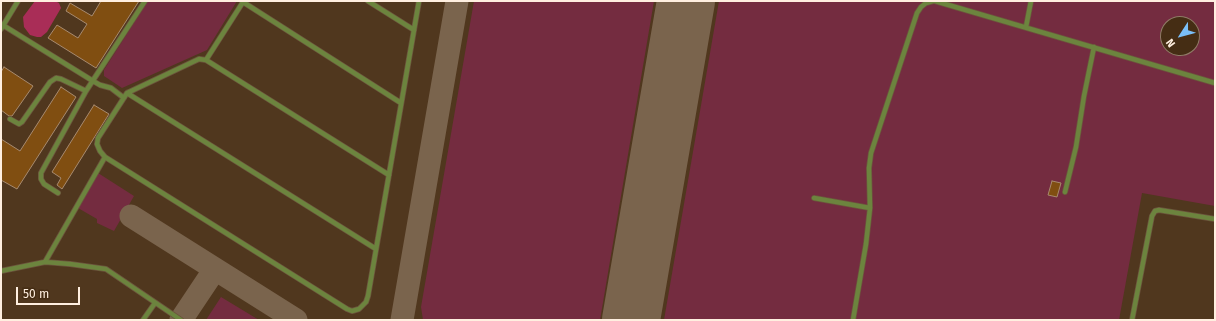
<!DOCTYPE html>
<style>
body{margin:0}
#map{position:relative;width:1216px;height:321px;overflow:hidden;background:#50371e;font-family:"Fira Sans",sans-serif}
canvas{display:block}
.frame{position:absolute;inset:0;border:2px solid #ffefe0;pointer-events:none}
.north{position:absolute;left:1160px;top:16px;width:40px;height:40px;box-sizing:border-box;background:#452d14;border:1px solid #8f7b66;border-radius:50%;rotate:234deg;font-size:11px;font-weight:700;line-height:16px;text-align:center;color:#ffefe0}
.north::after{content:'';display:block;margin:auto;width:14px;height:18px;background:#7abff8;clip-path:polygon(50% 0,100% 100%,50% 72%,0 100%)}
.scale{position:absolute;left:16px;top:287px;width:64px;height:18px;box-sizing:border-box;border:2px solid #ffefe0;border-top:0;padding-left:5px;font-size:12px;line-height:14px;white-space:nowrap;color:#ffefe0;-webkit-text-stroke:3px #452d14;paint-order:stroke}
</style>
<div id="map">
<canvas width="1216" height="321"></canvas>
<div class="frame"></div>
<div class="north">N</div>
<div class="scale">50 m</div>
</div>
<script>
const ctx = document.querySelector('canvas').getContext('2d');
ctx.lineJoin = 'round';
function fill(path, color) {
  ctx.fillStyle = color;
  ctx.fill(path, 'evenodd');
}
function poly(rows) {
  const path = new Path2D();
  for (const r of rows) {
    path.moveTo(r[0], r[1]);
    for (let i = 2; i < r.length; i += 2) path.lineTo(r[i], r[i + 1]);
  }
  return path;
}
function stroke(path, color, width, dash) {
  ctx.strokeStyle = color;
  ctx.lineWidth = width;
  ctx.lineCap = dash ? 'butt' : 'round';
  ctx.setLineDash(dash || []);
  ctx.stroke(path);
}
fill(poly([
 [148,1,237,1,207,50,122,88,104,76,104,70],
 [474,1,654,1,600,320,423,320,421,307],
 [719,1,1215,1,1215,206,1142,193,1119,320,664,320],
 [1168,24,1192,24,1192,48,1168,48],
 [98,173,134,196,114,231,97,223,97,219,78,208],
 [221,297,259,320,206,320]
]), '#742c40');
fill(poly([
 [35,1,55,1,59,3,61,8,47,32,41,37,37,37,30,35,24,27,23,17]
]), '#a92d57');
stroke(poly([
 [131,216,296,320],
 [181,320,215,269],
 [402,320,457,1]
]), '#7a644d', 23);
stroke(poly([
 [631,320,686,1]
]), '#7a644d', 58);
const building = poly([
 [101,1,139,1,96,68,48,38,57,25,78,38,87,24,66,11,70,3,92,16,101,1],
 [4,67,33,86,12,116,9,116,1,110,1,72,4,67],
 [61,87,76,97,17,189,1,180,1,139,20,151,61,87],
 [94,105,109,114,62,189,57,185,61,178,52,172,94,105],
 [1052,181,1061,183,1057,197,1048,195,1052,181]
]);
fill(building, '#804e11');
stroke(building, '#a78a6f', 1);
const lane = poly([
 [368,1,414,30],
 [935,1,1215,83],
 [1,24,93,81,100,85,111,88,124,98],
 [1026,27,1031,1],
 [1,29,18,1],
 [206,60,243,2,401,103],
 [127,93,376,249],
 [10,119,19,124,22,122,50,82,56,78,61,79,86,91],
 [389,175,206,60,199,59,127,93,98,138,97,144,100,151,105,157,347,309,352,311,359,309,366,302,368,296,419,1],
 [1065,192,1076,147,1084,96,1094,47],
 [58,193,44,184,41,179,41,173,86,91,145,1],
 [814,198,870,208],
 [45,262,105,157],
 [1,271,45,262,70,264,106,269,181,320],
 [143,320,155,303],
 [853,320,866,244,870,208,869,168,871,153,917,13,921,7,926,3,933,1],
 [1132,320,1152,216,1155,211,1159,210,1215,219]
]);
stroke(lane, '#6c543d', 6);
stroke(lane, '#6c843e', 4.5);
</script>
